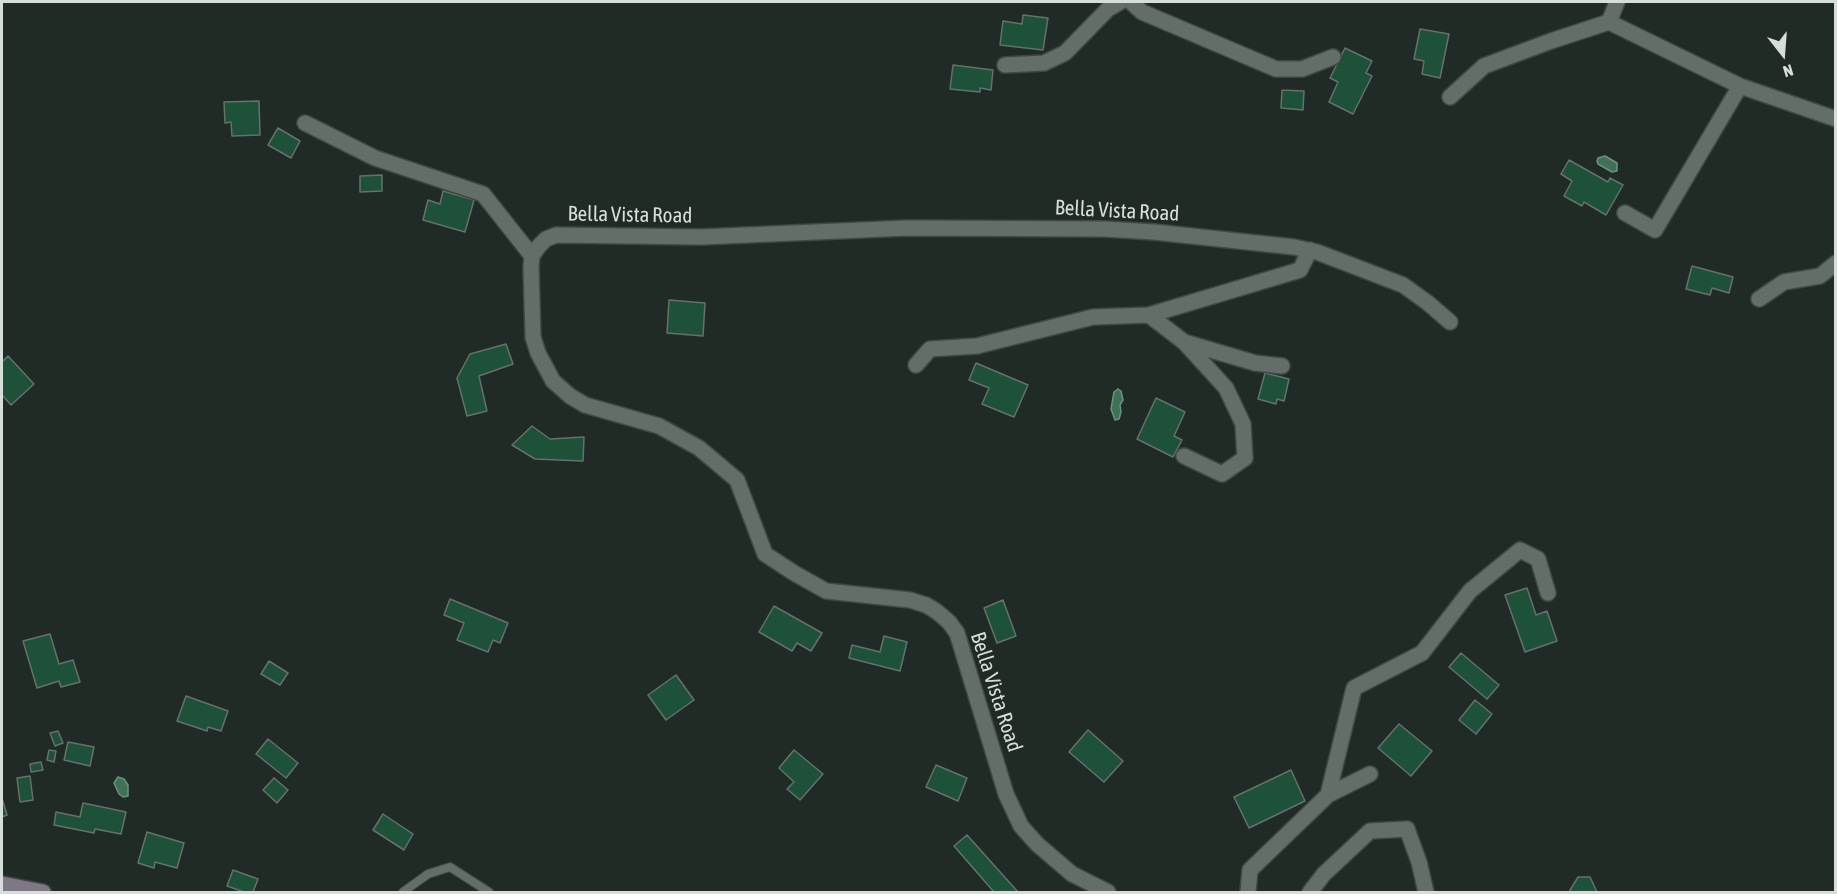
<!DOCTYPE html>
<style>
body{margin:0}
#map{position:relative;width:1837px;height:894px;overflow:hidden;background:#212b26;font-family:"Asap Condensed",sans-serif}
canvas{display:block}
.frame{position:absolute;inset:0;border:3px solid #d7deda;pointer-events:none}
.north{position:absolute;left:1753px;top:24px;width:60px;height:60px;-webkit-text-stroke:4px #212b26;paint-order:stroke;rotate:163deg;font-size:16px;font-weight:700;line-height:24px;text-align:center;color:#d7deda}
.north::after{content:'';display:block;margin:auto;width:21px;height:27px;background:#d7deda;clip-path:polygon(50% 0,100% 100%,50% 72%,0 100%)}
</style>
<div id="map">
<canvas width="1837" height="894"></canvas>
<div class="frame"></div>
<div class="north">N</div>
</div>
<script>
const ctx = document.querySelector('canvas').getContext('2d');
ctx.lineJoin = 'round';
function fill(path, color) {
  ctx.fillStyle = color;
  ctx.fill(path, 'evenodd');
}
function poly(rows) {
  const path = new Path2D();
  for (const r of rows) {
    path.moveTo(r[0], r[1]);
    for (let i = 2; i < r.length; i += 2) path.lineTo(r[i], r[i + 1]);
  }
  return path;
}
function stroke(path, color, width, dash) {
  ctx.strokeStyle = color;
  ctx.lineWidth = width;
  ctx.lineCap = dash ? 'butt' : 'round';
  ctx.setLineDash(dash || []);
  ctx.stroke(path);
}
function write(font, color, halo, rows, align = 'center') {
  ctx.font = font + ' "Asap Condensed",sans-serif';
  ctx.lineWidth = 4.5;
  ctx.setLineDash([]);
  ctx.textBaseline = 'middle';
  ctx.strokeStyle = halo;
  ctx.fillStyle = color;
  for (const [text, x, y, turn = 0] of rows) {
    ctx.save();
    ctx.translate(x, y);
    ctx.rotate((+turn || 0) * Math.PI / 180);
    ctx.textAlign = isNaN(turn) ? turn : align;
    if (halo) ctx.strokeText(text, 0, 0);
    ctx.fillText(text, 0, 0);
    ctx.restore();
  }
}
const water = poly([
 [1605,156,1617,163,1617,171,1612,172,1598,164,1597,161,1598,158,1605,156],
 [1118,389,1121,391,1123,400,1120,405,1121,412,1119,419,1115,420,1111,409,1114,392,1118,389],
 [118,777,124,779,128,785,128,796,123,797,119,794,114,783,118,777]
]);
fill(water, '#3e7157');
stroke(water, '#6c927e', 1.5);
const building = poly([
 [1023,15,1048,18,1043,50,1000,45,1003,21,1022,24,1023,15],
 [1420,29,1449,34,1440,78,1422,74,1424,61,1414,59,1420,29],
 [1345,48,1372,61,1366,73,1372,76,1353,114,1329,102,1338,82,1330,78,1345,48],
 [953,65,993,70,991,90,980,88,980,92,950,89,953,65],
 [1282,90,1304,91,1303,110,1281,108,1282,90],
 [259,101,260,135,232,136,231,122,225,123,224,102,259,101],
 [278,128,300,141,291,158,268,145,278,128],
 [1569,160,1608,182,1610,178,1623,185,1606,215,1584,202,1582,206,1564,196,1572,181,1561,174,1569,160],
 [382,175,382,191,360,192,360,176,382,175],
 [443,191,474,200,465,232,423,220,428,200,440,204,443,191],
 [1692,266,1733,277,1729,293,1712,288,1710,295,1686,289,1692,266],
 [669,300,705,303,703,336,667,333,669,300],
 [506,344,513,364,479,376,487,411,467,416,457,378,470,354,506,344],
 [8,356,34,384,11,405,2,395,2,362,8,356],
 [976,363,1028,385,1014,417,982,404,989,388,969,380,976,363],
 [1265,373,1289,379,1284,401,1277,399,1276,404,1258,399,1265,373],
 [1156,398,1185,412,1174,436,1182,440,1173,457,1137,439,1156,398],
 [532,426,550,439,584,437,583,461,535,459,512,445,532,426],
 [1527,588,1536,615,1547,611,1557,641,1525,652,1505,595,1527,588],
 [450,599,508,623,500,643,493,640,488,652,457,640,464,623,444,615,450,599],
 [1003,600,1016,636,997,643,984,608,1003,600],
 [774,606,822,633,811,651,797,643,792,651,759,632,774,606],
 [50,634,59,664,73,660,80,682,61,687,59,681,37,688,23,641,50,634],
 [884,636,907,642,900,671,849,658,852,645,880,652,884,636],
 [1461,653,1499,685,1487,699,1449,667,1461,653],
 [269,661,288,673,280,685,261,674,269,661],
 [676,675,694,700,666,720,648,695,676,675],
 [186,696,228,711,221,731,208,727,207,731,177,721,186,696],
 [1475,700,1492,714,1476,734,1459,720,1475,700],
 [1399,724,1432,751,1411,776,1378,748,1399,724],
 [1088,730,1123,761,1104,782,1069,752,1088,730],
 [58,731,63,743,55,746,50,733,58,731],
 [268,739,298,763,286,778,256,754,268,739],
 [68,742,94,747,90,766,64,760,68,742],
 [49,750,56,751,54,762,47,760,49,750],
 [794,750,823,774,800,800,787,789,794,782,779,768,794,750],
 [41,762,43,770,31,772,30,764,41,762],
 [936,765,967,778,958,801,926,787,936,765],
 [1291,770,1305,801,1249,828,1234,797,1291,770],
 [30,776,33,800,20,802,17,778,30,776],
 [274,778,288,790,277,803,263,790,274,778],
 [2,798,7,815,2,817,2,798],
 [83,803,126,812,121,834,95,829,94,833,54,825,56,812,80,817,83,803],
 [383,814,413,834,404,850,373,830,383,814],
 [147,832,184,843,177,868,155,862,154,868,138,863,147,832],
 [967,835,1018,892,994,892,954,846,967,835],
 [233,870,258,879,253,892,244,892,227,886,233,870],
 [1578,877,1590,877,1597,892,1569,892,1578,877]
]);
fill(building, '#1e5139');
stroke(building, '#65716a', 1.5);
const lane = poly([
 [403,892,428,874,450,867,489,892]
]);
const street = poly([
 [1131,2,1142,12,1276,69,1302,69,1333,57],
 [1609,22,1740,86,1836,119],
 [1005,65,1044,63,1065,53,1108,9,1120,2],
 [1450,97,1484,66,1551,41,1609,22,1617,2],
 [305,123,375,158,483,194,532,256],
 [1625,213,1655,230,1740,86],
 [1759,299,1784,282,1820,276,1836,263],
 [1149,315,1184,342,1255,363,1282,366],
 [1184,342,1226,388,1243,424,1245,458,1222,474,1184,456],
 [916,365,930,349,977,346,1093,317,1149,315,1300,270,1310,250],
 [1328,795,1354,688,1422,653,1470,591,1520,550,1538,559,1548,593],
 [1108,892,1072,874,1037,844,1021,826,1006,794,957,633,949,622,936,611,926,605,910,600,826,591,794,573,765,554,737,480,699,448,659,426,585,405,570,396,553,381,538,353,533,337,531,267,532,256,538,247,546,239,556,235,701,237,907,228,1105,229,1154,232,1294,247,1317,252,1403,285,1428,303,1450,322],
 [1248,892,1250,870,1328,795,1370,774],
 [1310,892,1324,874,1370,831,1407,829,1419,862,1426,892]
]);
const secondary = poly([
 [2,884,43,892]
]);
stroke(lane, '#3f4944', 10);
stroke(street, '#3f4944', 18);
stroke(secondary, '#3f4944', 18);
stroke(lane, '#626e67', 8);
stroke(street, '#626e67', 15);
stroke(secondary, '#807786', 15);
write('21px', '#d7deda', '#212b26', [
 ["Bella Vista Road",1117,211,3],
 ["Bella Vista Road",630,215,1],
 ["Bella Vista Road",996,692,72]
]);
</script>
